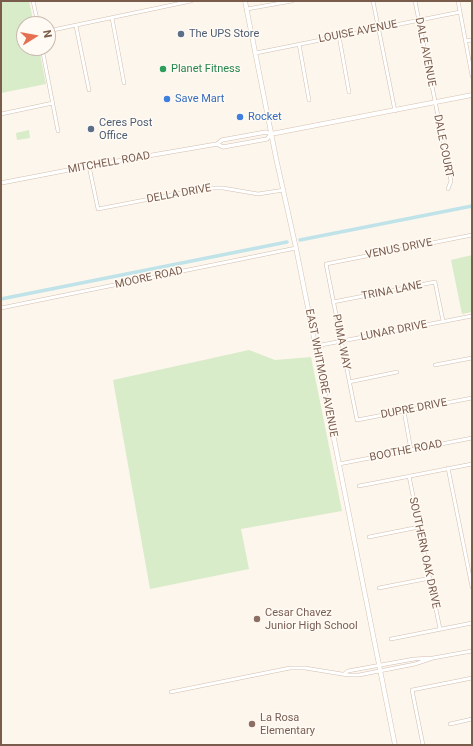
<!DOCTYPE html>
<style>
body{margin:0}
#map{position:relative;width:473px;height:746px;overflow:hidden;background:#fdf6ec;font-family:Roboto,sans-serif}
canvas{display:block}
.frame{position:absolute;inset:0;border:2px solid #7a5c4d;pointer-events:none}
.north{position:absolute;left:16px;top:16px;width:40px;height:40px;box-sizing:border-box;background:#fffaf3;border:1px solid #cabbb1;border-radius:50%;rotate:79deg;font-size:11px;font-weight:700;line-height:16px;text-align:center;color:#7a5c4d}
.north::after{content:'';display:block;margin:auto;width:14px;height:18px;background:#e76f51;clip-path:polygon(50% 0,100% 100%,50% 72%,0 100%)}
</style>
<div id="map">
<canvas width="473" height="746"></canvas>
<div class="frame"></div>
<div class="north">N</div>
</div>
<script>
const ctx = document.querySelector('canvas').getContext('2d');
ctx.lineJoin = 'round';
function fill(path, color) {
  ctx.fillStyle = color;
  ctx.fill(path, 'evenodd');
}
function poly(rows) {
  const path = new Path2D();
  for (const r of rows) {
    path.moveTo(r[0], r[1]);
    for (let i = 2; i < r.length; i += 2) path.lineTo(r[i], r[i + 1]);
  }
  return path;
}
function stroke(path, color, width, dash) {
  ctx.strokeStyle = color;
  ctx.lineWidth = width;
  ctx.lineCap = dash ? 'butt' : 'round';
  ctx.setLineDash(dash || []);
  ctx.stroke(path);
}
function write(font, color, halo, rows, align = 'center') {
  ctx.font = font + ' Roboto,sans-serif';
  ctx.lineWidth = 3;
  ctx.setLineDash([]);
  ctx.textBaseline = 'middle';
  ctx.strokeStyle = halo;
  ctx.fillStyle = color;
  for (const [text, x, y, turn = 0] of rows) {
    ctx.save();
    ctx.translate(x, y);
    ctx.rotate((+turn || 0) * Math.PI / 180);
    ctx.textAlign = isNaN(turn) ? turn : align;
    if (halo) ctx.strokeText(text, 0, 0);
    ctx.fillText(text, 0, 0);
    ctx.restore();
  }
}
fill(poly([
 [1,1,29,1,34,24,24,24,24,48,39,48,46,84,1,93],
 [29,130,30,138,17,140,16,133],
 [472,255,472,312,462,314,451,260],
 [249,350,275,360,311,357,342,511,241,529,249,569,150,589,113,380]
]), '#d8ecc9');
stroke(poly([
 [300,240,472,206],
 [1,299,287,242]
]), '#bfe3e8', 3.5);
const minor = poly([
 [33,1,38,24],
 [373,1,395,111],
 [415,1,451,181,448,189],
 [458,1,472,76],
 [247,9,292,1],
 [112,18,124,83],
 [76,26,89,90],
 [48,31,191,1],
 [339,36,349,92],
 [465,41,472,40],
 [299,44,309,100],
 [42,48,58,131],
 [256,53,460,12],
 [1,114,53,103],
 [89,166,98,209,207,188,223,188,258,194,284,190],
 [472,235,326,264,357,420,472,398],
 [333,302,435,282,443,321],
 [1,308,296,248],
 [316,346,472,316],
 [435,365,472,358],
 [349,382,397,372],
 [404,411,411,450],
 [339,464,472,438],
 [448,468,472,587],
 [409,476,440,629],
 [359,486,472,464],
 [369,537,419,527],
 [379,588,430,578],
 [391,639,472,623],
 [344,674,348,671,414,659,433,658,472,651],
 [171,692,290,668,305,668,348,675,359,675,415,664,433,658],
 [450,724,472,719],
 [423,745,412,690,472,678]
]);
const tertiary = poly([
 [1,183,89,166,217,144,223,147,267,139,271,134,266,132,222,140,217,144]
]);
const secondary = poly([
 [245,1,276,158,296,248,395,745],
 [271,134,472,95]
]);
stroke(minor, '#d1beb0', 4);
stroke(tertiary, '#d1beb0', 4.5);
stroke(secondary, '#d6c0b0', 5);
stroke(minor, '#fff', 3);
stroke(tertiary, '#fff', 3.5);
stroke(secondary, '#fff', 4);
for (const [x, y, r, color] of [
 [181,34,4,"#5c6f8a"],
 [163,69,4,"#2e9e5b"],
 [167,99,4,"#3f7fe0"],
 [240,117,4,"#3f7fe0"],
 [91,129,4,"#5c6f8a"],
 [257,619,4,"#8d6e63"],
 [252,724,4,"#8d6e63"]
]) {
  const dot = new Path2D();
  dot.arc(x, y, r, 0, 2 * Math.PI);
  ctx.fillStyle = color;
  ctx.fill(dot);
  stroke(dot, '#fffaf3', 1.5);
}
write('11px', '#7a5c4d', '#fffaf3', [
 ["LOUISE AVENUE",358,32,-11],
 ["DALE AVENUE",425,52,79],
 ["DALE COURT",443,146,79],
 ["MITCHELL ROAD",109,163,-10],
 ["DELLA DRIVE",179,194,-10],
 ["VENUS DRIVE",399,249,-11],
 ["MOORE ROAD",149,278,-12],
 ["TRINA LANE",392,291,-11],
 ["LUNAR DRIVE",394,331,-11],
 ["PUMA WAY",341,342,79],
 ["EAST WHITMORE AVENUE",321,373,79],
 ["DUPRE DRIVE",414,409,-11],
 ["BOOTHE ROAD",406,451,-11],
 ["SOUTHERN OAK DRIVE",424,553,78]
]);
write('11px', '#4e5e75', '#fffaf3', [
 ["The UPS Store",189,34],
 ["Ceres Post",99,123],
 ["Office",99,136]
], 'left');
write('11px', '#27864d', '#fffaf3', [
 ["Planet Fitness",171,69]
], 'left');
write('11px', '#366cbe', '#fffaf3', [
 ["Save Mart",175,99],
 ["Rocket",248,117]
], 'left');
write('11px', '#785e54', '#fffaf3', [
 ["Cesar Chavez",265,613],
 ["Junior High School",265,626],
 ["La Rosa",260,718],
 ["Elementary",260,731]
], 'left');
</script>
